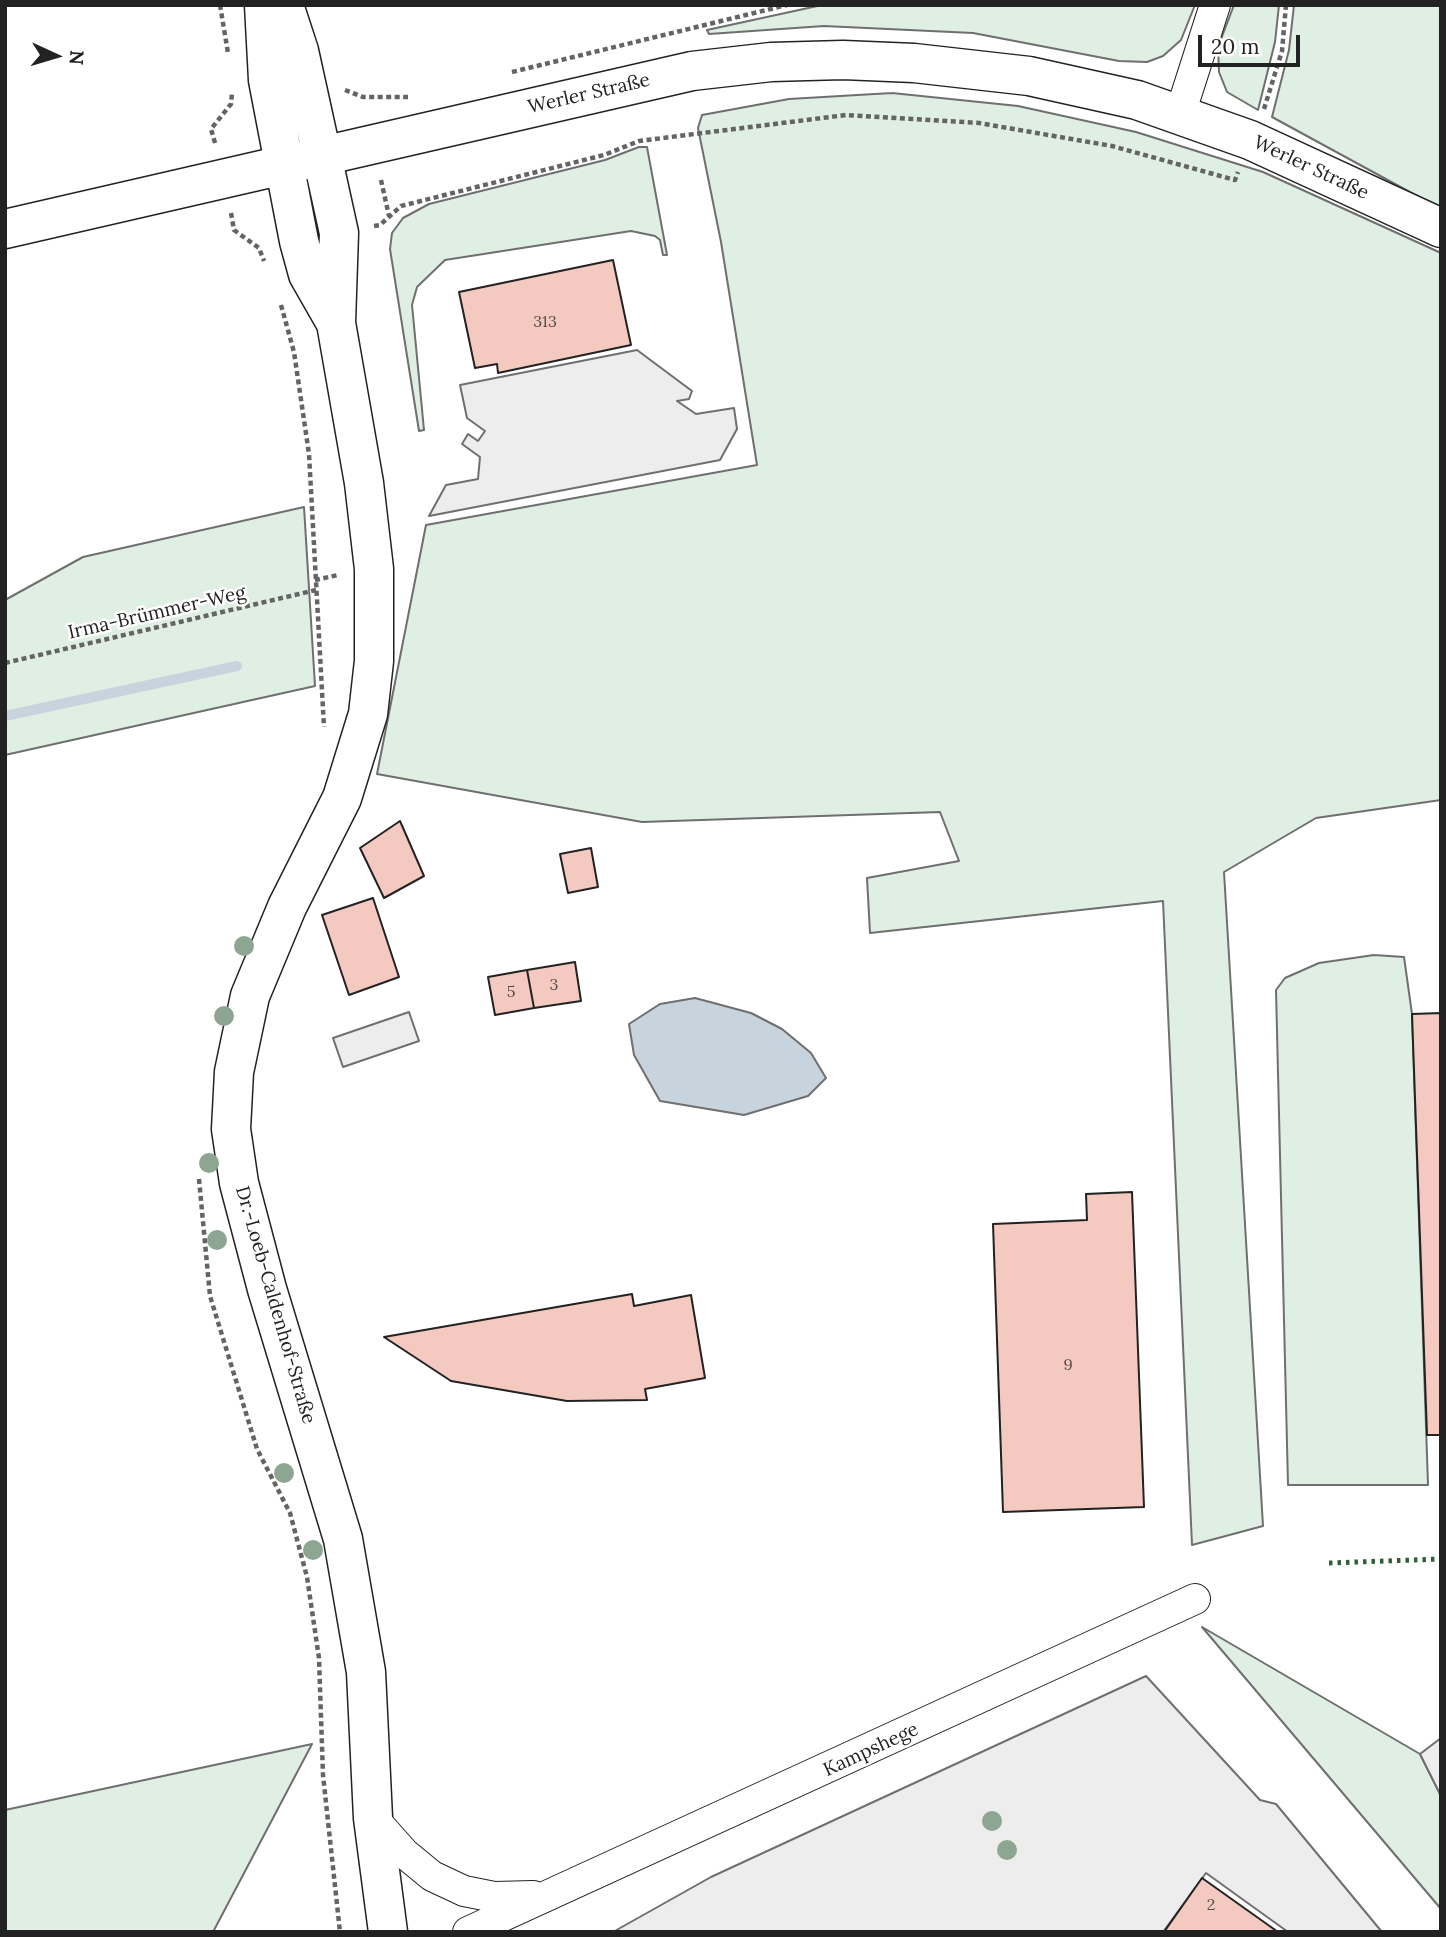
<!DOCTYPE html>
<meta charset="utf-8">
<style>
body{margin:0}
#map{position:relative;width:1446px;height:1937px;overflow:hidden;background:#fff;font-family:Lora,serif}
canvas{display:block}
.frame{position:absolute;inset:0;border:7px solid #222;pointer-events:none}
.north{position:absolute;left:21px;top:21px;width:70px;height:70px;-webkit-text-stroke:5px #fff;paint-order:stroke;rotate:94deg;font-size:19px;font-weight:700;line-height:28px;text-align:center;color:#222}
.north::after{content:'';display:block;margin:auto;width:24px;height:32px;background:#222;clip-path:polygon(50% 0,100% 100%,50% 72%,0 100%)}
.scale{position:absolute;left:1198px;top:35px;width:102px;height:32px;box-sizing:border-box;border:4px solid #222;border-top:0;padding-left:9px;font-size:21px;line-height:24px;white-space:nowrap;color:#222;-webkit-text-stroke:5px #fff;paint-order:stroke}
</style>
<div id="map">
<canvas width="1446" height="1937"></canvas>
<div class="frame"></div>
<div class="north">N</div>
<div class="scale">20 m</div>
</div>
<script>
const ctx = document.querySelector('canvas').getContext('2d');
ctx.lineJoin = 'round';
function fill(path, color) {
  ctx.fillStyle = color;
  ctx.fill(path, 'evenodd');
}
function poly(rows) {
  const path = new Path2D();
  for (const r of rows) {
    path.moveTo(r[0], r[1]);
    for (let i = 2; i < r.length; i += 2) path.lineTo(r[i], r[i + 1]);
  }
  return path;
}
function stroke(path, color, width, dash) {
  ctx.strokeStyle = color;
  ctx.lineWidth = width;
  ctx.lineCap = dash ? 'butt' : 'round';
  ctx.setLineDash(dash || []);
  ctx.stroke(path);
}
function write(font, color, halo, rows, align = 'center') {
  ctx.font = font + ' Lora,serif';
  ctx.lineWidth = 5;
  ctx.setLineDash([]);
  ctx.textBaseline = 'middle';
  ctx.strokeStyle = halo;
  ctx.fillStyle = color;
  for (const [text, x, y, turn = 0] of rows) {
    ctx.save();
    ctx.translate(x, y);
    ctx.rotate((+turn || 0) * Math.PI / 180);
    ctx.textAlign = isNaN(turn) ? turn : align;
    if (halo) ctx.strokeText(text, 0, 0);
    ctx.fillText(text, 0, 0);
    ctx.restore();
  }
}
const green = poly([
 [822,5,1195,5,1181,40,1163,56,1147,62,1119,61,973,33,824,26,709,34,707,30,822,5],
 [1234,5,1279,5,1275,42,1258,110,1227,92,1219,72,1218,47,1234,5],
 [1294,5,1441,5,1441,209,1272,117,1289,50,1294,5],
 [892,93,1018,106,1136,132,1263,172,1441,253,1441,800,1316,818,1224,872,1263,1526,1192,1545,1163,901,870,933,867,878,959,861,940,812,642,822,377,774,426,525,757,465,721,242,698,128,702,115,789,99,892,93],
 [639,147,647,147,667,255,663,255,660,240,655,236,631,231,445,260,417,287,412,305,424,430,419,431,390,249,392,233,403,218,429,204,605,160,639,147],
 [304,507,315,686,5,755,5,600,83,557,304,507],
 [1374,955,1404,957,1412,1014,1428,1485,1288,1485,1276,990,1285,978,1319,963,1374,955],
 [1202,1627,1420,1754,1441,1796,1441,1909,1202,1627],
 [312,1744,213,1932,5,1932,5,1810,312,1744]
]);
fill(green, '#e0efe3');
stroke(green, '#6f6f6f', 2);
const parking = poly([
 [637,350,692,391,689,399,677,401,696,414,734,408,737,429,720,460,429,516,446,485,478,479,480,457,462,444,468,434,478,441,485,431,467,418,460,385,637,350],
 [409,1012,419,1041,343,1067,333,1038,409,1012],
 [1146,1676,1260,1800,1276,1804,1382,1932,1288,1932,1206,1873,1163,1932,613,1932,711,1877,1146,1676],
 [1441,1738,1441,1796,1420,1754,1441,1738]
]);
fill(parking, '#ededed');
stroke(parking, '#6f6f6f', 2);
const water = poly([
 [695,998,751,1013,782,1029,811,1053,826,1078,808,1096,744,1115,660,1101,634,1055,629,1024,660,1004,695,998]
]);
fill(water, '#c7d3dd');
stroke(water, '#6f6f6f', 2);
stroke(poly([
 [5,716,237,666]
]), '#c7d3dd', 10);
const building = poly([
 [613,260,631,345,498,373,497,364,475,368,459,292,613,260],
 [400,821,424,876,384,898,360,848,400,821],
 [591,848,598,887,568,893,560,854,591,848],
 [373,898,399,977,349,995,322,915,373,898],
 [575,962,581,1001,534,1008,527,970,575,962],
 [527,970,534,1008,495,1015,488,977,527,970],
 [1441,1013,1441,1435,1427,1435,1412,1014,1441,1013],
 [1132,1192,1144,1507,1003,1512,993,1224,1087,1220,1086,1194,1132,1192],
 [632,1294,634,1306,691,1295,705,1378,645,1389,647,1400,567,1401,451,1381,384,1337,632,1294],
 [1202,1878,1278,1932,1164,1932,1202,1878]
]);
fill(building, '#f3c9c0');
stroke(building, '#222', 2);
const street = poly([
 [1180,114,1215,5],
 [373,1818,404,1853,432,1876,464,1891,494,1897,533,1896],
 [468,1932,1195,1599]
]);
const secondary = poly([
 [264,5,268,80,299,241,308,274,336,323],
 [284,5,299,51,339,233,336,323,364,483,374,569,374,661,368,714,342,798,287,907,250,996,234,1072,231,1129,239,1183,267,1289,343,1539,366,1672,373,1818,388,1932]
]);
const primary = poly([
 [5,229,692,71,771,62,843,60,914,63,1029,76,1137,100,1250,140,1441,228]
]);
stroke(street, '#222', 32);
stroke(secondary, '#222', 41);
stroke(primary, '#222', 41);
stroke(poly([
 [220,5,228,53],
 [512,72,787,5],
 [345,90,363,97,408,97],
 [1264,109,1282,51,1286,5],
 [215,143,211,129,231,104,232,93],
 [381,180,389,216],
 [231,213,234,230,259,248,264,261],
 [374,226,380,225,401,206,604,155,639,141,846,115,979,123,1112,146,1235,180,1238,172],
 [281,305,294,352,309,454,324,727],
 [315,580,338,575],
 [5,663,316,590],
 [199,1179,210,1296,257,1449,290,1513,307,1577,319,1658,323,1775,340,1932]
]), '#646464', 4.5, [5, 3.5]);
stroke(street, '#fff', 30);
stroke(secondary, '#fff', 38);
stroke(primary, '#fff', 38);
stroke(poly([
 [1329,1563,1441,1559]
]), '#2f5e38', 5, [3.5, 5]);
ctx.fillStyle = '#8da692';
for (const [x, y] of [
 [244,946],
 [224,1016],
 [209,1163],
 [217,1240],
 [284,1473],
 [313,1550],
 [992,1821],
 [1007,1850]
]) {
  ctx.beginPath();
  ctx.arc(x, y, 10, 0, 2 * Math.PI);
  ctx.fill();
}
write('16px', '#564c4a', null, [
 ["313",545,322],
 ["3",554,985],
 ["5",511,992],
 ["9",1068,1365],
 ["2",1211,1905]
]);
write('19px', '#222', '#fff', [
 ["Werler Straße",589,94,-13],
 ["Werler Straße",1311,168,25],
 ["Irma-Brümmer-Weg",157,613,-13],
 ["Dr.-Loeb-Caldenhof-Straße",275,1305,74],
 ["Kampshege",871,1750,-25]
]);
</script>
